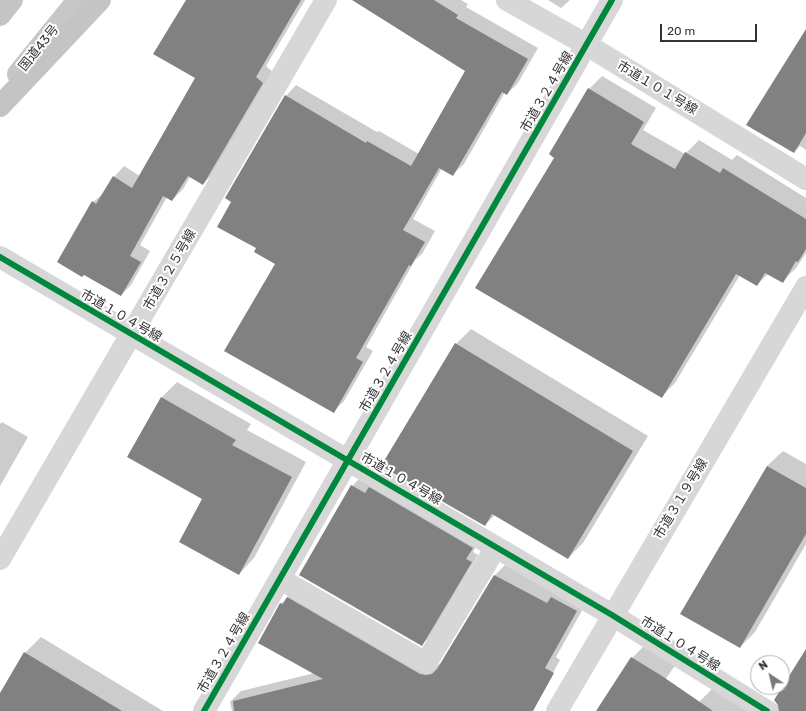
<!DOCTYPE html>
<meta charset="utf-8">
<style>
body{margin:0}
#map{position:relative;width:806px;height:711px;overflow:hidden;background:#fff;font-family:Rubik,sans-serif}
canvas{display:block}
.north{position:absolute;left:750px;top:655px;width:40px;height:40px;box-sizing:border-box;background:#fff;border:1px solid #adadad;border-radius:50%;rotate:325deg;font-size:11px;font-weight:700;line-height:16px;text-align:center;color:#333}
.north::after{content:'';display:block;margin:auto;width:14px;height:18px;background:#7a7a7a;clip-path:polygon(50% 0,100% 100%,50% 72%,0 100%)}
.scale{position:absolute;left:660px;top:24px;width:97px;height:18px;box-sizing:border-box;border:2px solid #333;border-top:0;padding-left:5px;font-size:12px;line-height:14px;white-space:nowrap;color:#333;-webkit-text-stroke:3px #fff;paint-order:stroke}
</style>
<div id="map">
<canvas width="806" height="711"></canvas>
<div class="north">N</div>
<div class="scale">20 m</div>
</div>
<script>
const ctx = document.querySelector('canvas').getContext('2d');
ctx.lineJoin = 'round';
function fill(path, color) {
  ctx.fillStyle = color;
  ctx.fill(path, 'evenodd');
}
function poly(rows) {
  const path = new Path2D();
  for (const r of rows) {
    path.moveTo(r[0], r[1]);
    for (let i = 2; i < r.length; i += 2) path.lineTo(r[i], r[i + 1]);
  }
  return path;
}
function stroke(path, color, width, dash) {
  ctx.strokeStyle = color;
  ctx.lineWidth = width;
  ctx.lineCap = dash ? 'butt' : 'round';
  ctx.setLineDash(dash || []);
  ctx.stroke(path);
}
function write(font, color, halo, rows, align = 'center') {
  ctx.font = font + ' Rubik,"Noto Sans JP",sans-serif';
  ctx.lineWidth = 4;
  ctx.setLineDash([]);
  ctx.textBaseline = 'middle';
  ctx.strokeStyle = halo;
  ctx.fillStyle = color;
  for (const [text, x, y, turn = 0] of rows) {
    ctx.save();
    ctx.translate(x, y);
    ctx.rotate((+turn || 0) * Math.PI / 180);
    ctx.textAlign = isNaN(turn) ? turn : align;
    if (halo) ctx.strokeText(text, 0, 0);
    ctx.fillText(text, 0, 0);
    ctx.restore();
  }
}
fill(poly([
 [188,0,305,0,266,66,273,72,214,173,203,184,190,177,183,189,172,200,167,197,140,245,150,251,131,285,121,295,84,274,93,202,105,192,114,177,124,166,140,176,197,78],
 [354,0,461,0,468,4,466,7,538,48,518,83,507,94,505,92,464,164,453,174,442,168,413,219,435,231,422,254,415,260,366,347,373,351,344,401,333,412,276,264,257,248,233,201,286,96,296,85,377,132,379,131,419,154,467,71],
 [548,0,570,0,561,8],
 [806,30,806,150,800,146,794,152],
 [602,76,656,108,643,130,685,154,699,140,732,160,737,155,806,198,806,253,796,268,782,282,769,273,757,285,740,275,675,383,661,397,556,157,589,89],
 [471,329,648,436,583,543,568,558,495,515,485,525,456,344],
 [177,382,251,424,247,430,306,462,254,558,239,574,161,398],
 [2,422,28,437,0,486,0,424],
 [783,451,806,464,806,544,755,632,740,647,767,466],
 [359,479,479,541,473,552,478,555,429,638,421,645,352,486],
 [506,564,588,600,556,657,560,660,538,700,528,711,232,711,230,702,241,691,315,673,281,604,292,592,437,665,441,664,495,575],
 [41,637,163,711,6,711,0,707,0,695,25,653],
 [648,642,678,661,644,711,597,711,632,658],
 [806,655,806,711,693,711,699,702,718,683,758,693,779,706]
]), '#0003');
fill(poly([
 [186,0,301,0,256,77,263,83,203,185,188,176,172,201,163,196,130,256,141,262,121,296,84,275,82,277,57,262,92,201,96,204,113,176,132,188,195,78,153,54],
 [352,0,434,0,458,15,456,18,528,59,507,95,502,92,453,176,439,168,403,230,425,242,411,266,409,265,356,358,363,362,334,413,224,351,275,264,254,252,256,248,217,227,231,202,225,198,285,95,366,143,367,141,411,166,465,71],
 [806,29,806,133,794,153,746,125],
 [588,88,644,122,631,144,675,169,685,152,720,173,723,168,806,219,806,249,798,262,796,261,783,283,765,273,757,286,736,274,662,398,475,288,554,158,549,154],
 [455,343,633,451,568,559,492,514,485,526,381,466],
 [161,397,236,440,232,445,292,477,239,575,179,542,202,499,127,457],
 [767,466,806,488,806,534,740,648,680,614],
 [351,485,365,493,369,487,473,548,466,559,472,562,422,646,299,575],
 [494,575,547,603,551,597,577,611,545,668,554,673,533,711,234,711,233,701,323,679,258,643,280,603,283,604,287,597,420,674,426,675,432,674,437,669],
 [806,649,806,711,779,711,778,705,774,700],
 [24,652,122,711,0,711,0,693],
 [631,657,662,676,713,711,596,711]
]), '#818181');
stroke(poly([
 [507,0,587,45,806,179],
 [0,257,612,615,767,711],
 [0,559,326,0],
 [280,579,426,663,496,547],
 [204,711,612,0],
 [557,711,806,287]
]), '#d7d7d7', 22);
stroke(poly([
 [18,74,78,0]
]), '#c7c7c7', 22);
stroke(poly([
 [0,15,12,0],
 [0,106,100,0]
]), '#c4c4c4', 22);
stroke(poly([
 [0,257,612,615,767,711],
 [204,711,612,0]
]), '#00873e', 6);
write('13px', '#333', '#fff', [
 ["国道43号",39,48,-51],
 ["市道１０１号線",657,88,31],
 ["市道３２４号線",547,92,-60],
 ["市道３２５号線",170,270,-60],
 ["市道１０４号線",121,316,30],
 ["市道３２４号線",386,372,-60],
 ["市道１０４号線",401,479,30],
 ["市道３１９号線",681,499,-59],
 ["市道１０４号線",680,644,32],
 ["市道３２４号線",224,653,-60]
]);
</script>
